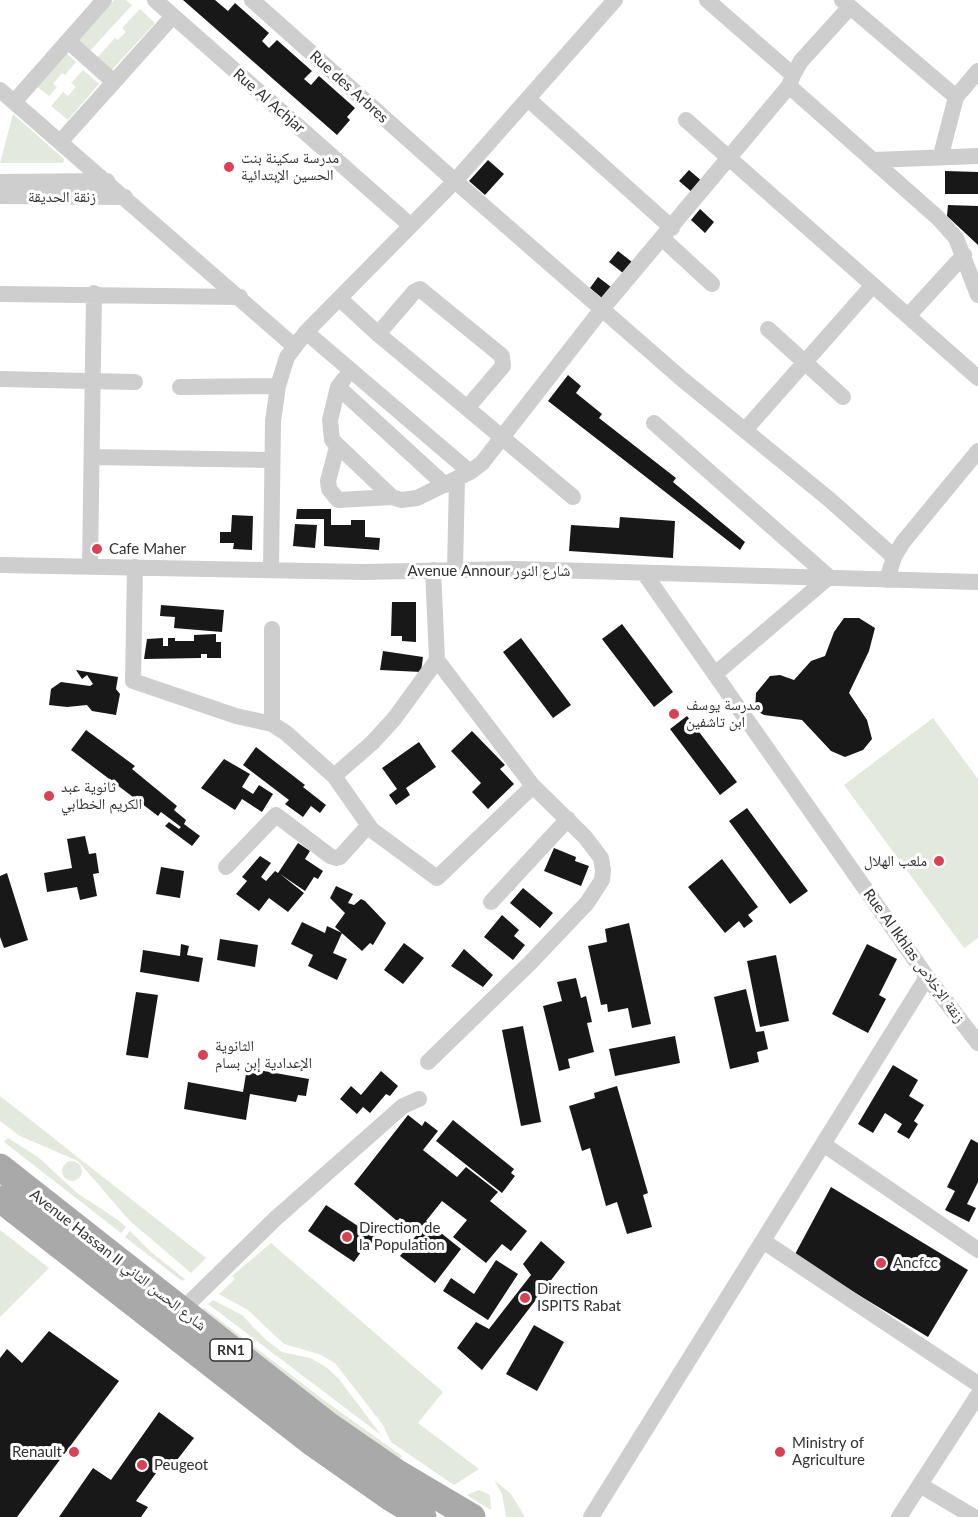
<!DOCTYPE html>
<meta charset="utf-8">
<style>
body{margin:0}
canvas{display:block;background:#fff}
</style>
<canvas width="978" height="1517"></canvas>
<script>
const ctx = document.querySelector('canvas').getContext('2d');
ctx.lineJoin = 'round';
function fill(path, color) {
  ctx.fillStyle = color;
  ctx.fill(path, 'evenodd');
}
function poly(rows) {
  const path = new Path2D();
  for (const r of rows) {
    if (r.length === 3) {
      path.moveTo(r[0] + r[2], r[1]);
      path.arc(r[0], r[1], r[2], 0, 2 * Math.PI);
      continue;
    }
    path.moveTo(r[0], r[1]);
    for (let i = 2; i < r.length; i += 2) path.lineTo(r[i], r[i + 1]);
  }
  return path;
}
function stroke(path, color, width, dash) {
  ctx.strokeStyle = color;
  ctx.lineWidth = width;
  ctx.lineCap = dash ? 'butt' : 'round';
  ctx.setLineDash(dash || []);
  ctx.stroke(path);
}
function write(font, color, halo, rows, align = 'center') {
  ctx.font = font + ' Lato,"Noto Naskh Arabic",sans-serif';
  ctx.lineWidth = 6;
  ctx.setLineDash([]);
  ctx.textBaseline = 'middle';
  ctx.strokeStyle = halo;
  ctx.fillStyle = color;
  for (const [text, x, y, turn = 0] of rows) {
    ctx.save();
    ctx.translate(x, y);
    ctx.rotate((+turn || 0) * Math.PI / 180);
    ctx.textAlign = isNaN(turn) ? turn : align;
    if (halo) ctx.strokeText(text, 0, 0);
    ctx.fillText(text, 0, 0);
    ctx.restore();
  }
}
fill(poly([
 [114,0,126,0,132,5,88,53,75,42],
 [140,9,155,23,109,73,95,60,115,38,118,40,126,32,122,28],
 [64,51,76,62,65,75,62,73,53,84,57,87,49,96,36,86],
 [83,70,99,84,68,120,51,106,63,92,68,96,76,87,71,83],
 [13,114,64,159,63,163,0,163],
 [933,718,978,779,978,938,964,948,844,785],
 [0,1096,206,1258,191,1273,129,1220,78,1161,20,1136,0,1121],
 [8,1138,38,1157,77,1193,118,1220,126,1227,121,1233,4,1142],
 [72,1171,10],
 [0,1230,49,1268,0,1317],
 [130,1231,151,1252,185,1279,182,1281,125,1237],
 [271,1243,443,1392,418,1423,479,1469,454,1485,391,1442,383,1425,335,1363,319,1354,284,1344,248,1310,219,1294,235,1279,232,1276],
 [213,1300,242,1315,265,1339,282,1352,310,1358,326,1367,339,1379,381,1435,208,1304],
 [204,1308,325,1401,402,1456,399,1460,322,1405,201,1311],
 [494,1480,511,1494,525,1517,506,1517,502,1494],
 [479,1490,490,1495,491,1510,467,1495]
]), '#e4e9dd');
fill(poly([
 [183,0,215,0,228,11,235,3,269,33,262,41,269,48,277,40,312,71,304,79,311,85,319,76,355,108,347,117,350,120,337,135],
 [488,160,504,174,485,195,469,181],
 [689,170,703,182,693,193,679,181],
 [945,171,978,172,978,194,945,194],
 [948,205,978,206,978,245,947,216],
 [700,209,714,222,705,233,691,220],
 [618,251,632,262,623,273,609,262],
 [598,277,611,287,602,298,590,288],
 [568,375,581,386,576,393,602,414,599,418,676,478,673,482,745,542,740,550,548,401],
 [297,509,331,509,331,525,351,525,351,520,365,520,365,537,380,538,379,550,324,546,324,519,296,519],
 [232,515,253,516,252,550,233,549,234,543,220,543,220,532,231,532],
 [620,517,675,521,673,558,569,551,571,525,619,528],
 [295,524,317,525,315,548,293,546],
 [392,602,416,602,416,642,402,641,402,636,391,636],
 [161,605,224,610,222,632,174,628,175,617,160,616],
 [844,618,859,618,875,628,869,651,849,693,867,720,872,739,863,750,845,757,831,751,802,720,764,715,755,710,756,693,770,676,780,675,794,680,811,661,825,656,834,632],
 [622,624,673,692,654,707,602,639],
 [216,634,216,642,221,642,221,658,207,658,207,654,201,654,201,658,144,659,147,639,163,638,163,646,168,646,168,638,175,638,175,641,194,641,194,635],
 [521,638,571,705,553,718,503,652],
 [383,651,423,657,421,672,380,670],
 [76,670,118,677,116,689,120,694,116,715,92,711,87,705,67,707,49,705,51,689,61,682,90,686,93,684,87,675,82,679],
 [687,716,737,782,720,795,670,729],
 [86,730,135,766,132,769,177,806,174,810,186,820,184,824,200,836,192,846,165,826,169,822,179,829,181,827,161,812,158,816,71,750],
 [472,731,505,765,500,769,514,784,488,809,472,792,481,783,451,751],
 [419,742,436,767,406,788,410,795,396,805,389,795,397,789,382,768],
 [256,747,305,785,303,787,326,805,320,813,311,806,303,817,285,804,289,800,243,765],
 [224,759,250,774,242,787,253,794,259,785,273,794,262,812,242,799,235,810,201,788],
 [747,808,808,891,790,904,729,821],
 [85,836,89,854,96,853,99,873,93,874,97,896,80,900,77,887,47,892,44,873,72,868,67,839],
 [298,843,310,851,305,859,323,871,318,879,314,877,305,891,280,874,304,893,288,912,269,898,259,911,236,894,247,881,242,877,260,856,271,863,261,877,266,881,275,871,278,873],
 [554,848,576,857,575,861,589,866,581,886,544,871],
 [722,859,758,907,748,915,753,921,744,928,739,921,725,933,688,887],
 [161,867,184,871,180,898,156,894],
 [7,873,28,940,4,948,0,937,0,876],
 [336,886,353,894,348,903,354,905,361,899,365,901,386,923,373,945,370,943,362,951,335,927,345,913,330,898],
 [523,888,553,913,540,928,510,903],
 [502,915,519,930,514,936,525,945,513,960,484,937],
 [302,922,325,933,327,926,342,933,333,953,347,959,337,980,308,966,313,955,291,944],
 [629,923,651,1024,632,1028,628,1008,608,1012,607,1004,601,1005,588,946,607,942,605,929],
 [220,939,258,945,255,967,217,960],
 [404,943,424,958,403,984,384,970],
 [181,944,189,946,187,955,203,958,199,982,140,972,143,950,180,956],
 [867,944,897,959,879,995,886,999,868,1033,832,1014],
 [464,949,493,975,483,987,451,966],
 [776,955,789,1021,760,1027,747,961],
 [576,978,581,998,586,996,592,1022,587,1023,594,1052,568,1059,570,1068,559,1071,543,1006,562,1001,557,982],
 [746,989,756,1032,764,1031,768,1049,757,1052,759,1062,730,1069,714,997],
 [136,992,158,995,148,1058,126,1055],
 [523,1026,541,1122,521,1126,502,1030],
 [675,1036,680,1063,615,1076,609,1049],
 [893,1065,918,1080,909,1096,924,1105,914,1121,918,1124,909,1139,897,1132,902,1124,885,1113,873,1133,858,1124],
 [247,1068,309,1079,306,1096,298,1095,296,1102,250,1094,246,1120,184,1109,188,1082,243,1092],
 [381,1071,398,1086,390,1096,386,1094,370,1113,363,1107,357,1114,340,1099,351,1086,361,1095],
 [617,1086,648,1193,643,1195,652,1227,627,1234,617,1202,606,1206,590,1148,582,1151,569,1106,595,1098,594,1093],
 [408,1115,422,1126,425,1121,438,1131,423,1150,457,1177,466,1167,498,1192,490,1201,527,1231,511,1251,502,1244,486,1263,453,1237,467,1220,442,1201,426,1221,461,1249,435,1283,400,1256,423,1227,418,1232,400,1218,397,1221,354,1184],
 [453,1120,514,1169,511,1173,515,1176,502,1193,436,1141],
 [971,1139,978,1143,978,1182,967,1204,976,1208,969,1222,945,1210,955,1191,947,1187],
 [831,1187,968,1270,928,1337,794,1256],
 [326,1205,367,1232,370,1227,379,1233,371,1244,368,1242,354,1262,308,1231],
 [541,1241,565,1262,482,1370,457,1348,476,1322,489,1329,531,1275,523,1264],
 [496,1260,518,1274,488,1320,443,1291,451,1278,474,1294],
 [534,1325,564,1342,537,1391,506,1374],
 [49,1331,119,1381,17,1517,0,1517,0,1358,7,1349,22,1363],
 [159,1412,194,1438,170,1469,164,1462,136,1501,148,1507,141,1517,59,1517,93,1468,111,1480]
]), '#181818');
stroke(poly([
 [155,0,410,225],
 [252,0,455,181,682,379,830,500,894,557],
 [707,0,793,75,789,86,938,218,956,238,978,295],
 [842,0,956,97,941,155],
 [68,41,114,82],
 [793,75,801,61,850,7],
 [0,90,294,346],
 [956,97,978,71],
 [528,99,672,228],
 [14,102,104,0],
 [686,120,978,378],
 [61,141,173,16],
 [873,160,978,156],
 [0,182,107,181],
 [0,196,125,197],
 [663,239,712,284],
 [0,294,240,297],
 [340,299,378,334,467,408,503,366,502,356,420,289,414,292,378,334],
 [908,316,964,255],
 [768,329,843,397],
 [306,332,470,472],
 [0,379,135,382],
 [344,379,338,387,445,485],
 [180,387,278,386],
 [338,387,330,420,332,440,392,497,401,500,417,498,470,472,482,463,602,309,789,86],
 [467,408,573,497],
 [654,423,829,577,715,674],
 [745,430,873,285],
 [337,447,328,481,329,489,338,500,392,497],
 [92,457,272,460],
 [0,565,363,572,515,569,978,582],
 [90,566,94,293],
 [135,567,133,681,236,716,272,724,286,733,334,776,372,830,437,878,533,786],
 [271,569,273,421,278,386,287,357,306,332,455,181,615,0],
 [455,570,457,479],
 [644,573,927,977,978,1043],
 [887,580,894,557,903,542,978,451],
 [272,629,272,724],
 [334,776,372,743,394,719,437,660,433,570],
 [226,867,276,815,330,856,336,858,340,857,368,826],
 [491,902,568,819],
 [428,1062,531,962,587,903,602,880,603,870,601,858,585,837,533,786,437,660],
 [823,1144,978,1250],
 [763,1241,978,1384],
 [181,1311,275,1219,403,1106,419,1099],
 [920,1485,974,1517],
 [591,1517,927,977],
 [899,1517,978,1395]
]), '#cecece', 16);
stroke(poly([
 [0,1167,328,1425,396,1472,472,1517],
 [0,1199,314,1444,391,1498,423,1517]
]), '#a9a9a9', 27);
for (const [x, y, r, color] of [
 [229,167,6,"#da4155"],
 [97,549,6,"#da4155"],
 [674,714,6,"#da4155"],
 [49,796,6,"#da4155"],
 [939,861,6,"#da4155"],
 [203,1055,6,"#da4155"],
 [347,1237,6,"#da4155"],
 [881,1263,6,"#da4155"],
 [525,1298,6,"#da4155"],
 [74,1452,6,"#da4155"],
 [780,1452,6,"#da4155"],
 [142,1465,6,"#da4155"]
]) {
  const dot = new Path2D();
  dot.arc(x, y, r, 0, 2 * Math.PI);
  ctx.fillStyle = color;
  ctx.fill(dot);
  stroke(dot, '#fff', 2);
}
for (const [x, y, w] of [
 [231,1350,42]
]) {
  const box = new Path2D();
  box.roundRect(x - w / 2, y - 11, w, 22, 4.5);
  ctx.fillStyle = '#fff';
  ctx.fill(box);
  stroke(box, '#313131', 1.5);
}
write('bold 14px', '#313131', null, [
 ["RN1",231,1350]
]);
write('15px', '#313131', '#fff', [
 ["Rue des Arbres",349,87,42],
 ["Rue Al Achjar",269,101,41],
 ["زنقة الحديقة",62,197],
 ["Avenue Annour شارع النور",489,571],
 ["Rue Al Ikhlas زنقة الإخلاص",914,956,54],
 ["Avenue Hassan II شارع الحسن الثاني",118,1260,38]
]);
write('15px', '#313131', '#fff', [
 ["مدرسة سكينة بنت",241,158],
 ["الحسين الإبتدائية",241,175],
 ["Cafe Maher",109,549],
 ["مدرسة يوسف",686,705],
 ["ابن تاشفين",686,722],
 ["ثانوية عبد",61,787],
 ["الكريم الخطابي",61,804],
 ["ملعب الهلال",927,861,"right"],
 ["الثانوية",215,1046],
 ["الإعدادية إبن بسام",215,1063],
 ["Direction de",359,1228],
 ["la Population",359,1245],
 ["Ancfcc",893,1263],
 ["Direction",537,1289],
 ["ISPITS Rabat",537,1306],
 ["Ministry of",792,1443],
 ["Agriculture",792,1460],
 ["Renault",62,1452,"right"],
 ["Peugeot",154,1465]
], 'left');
</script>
